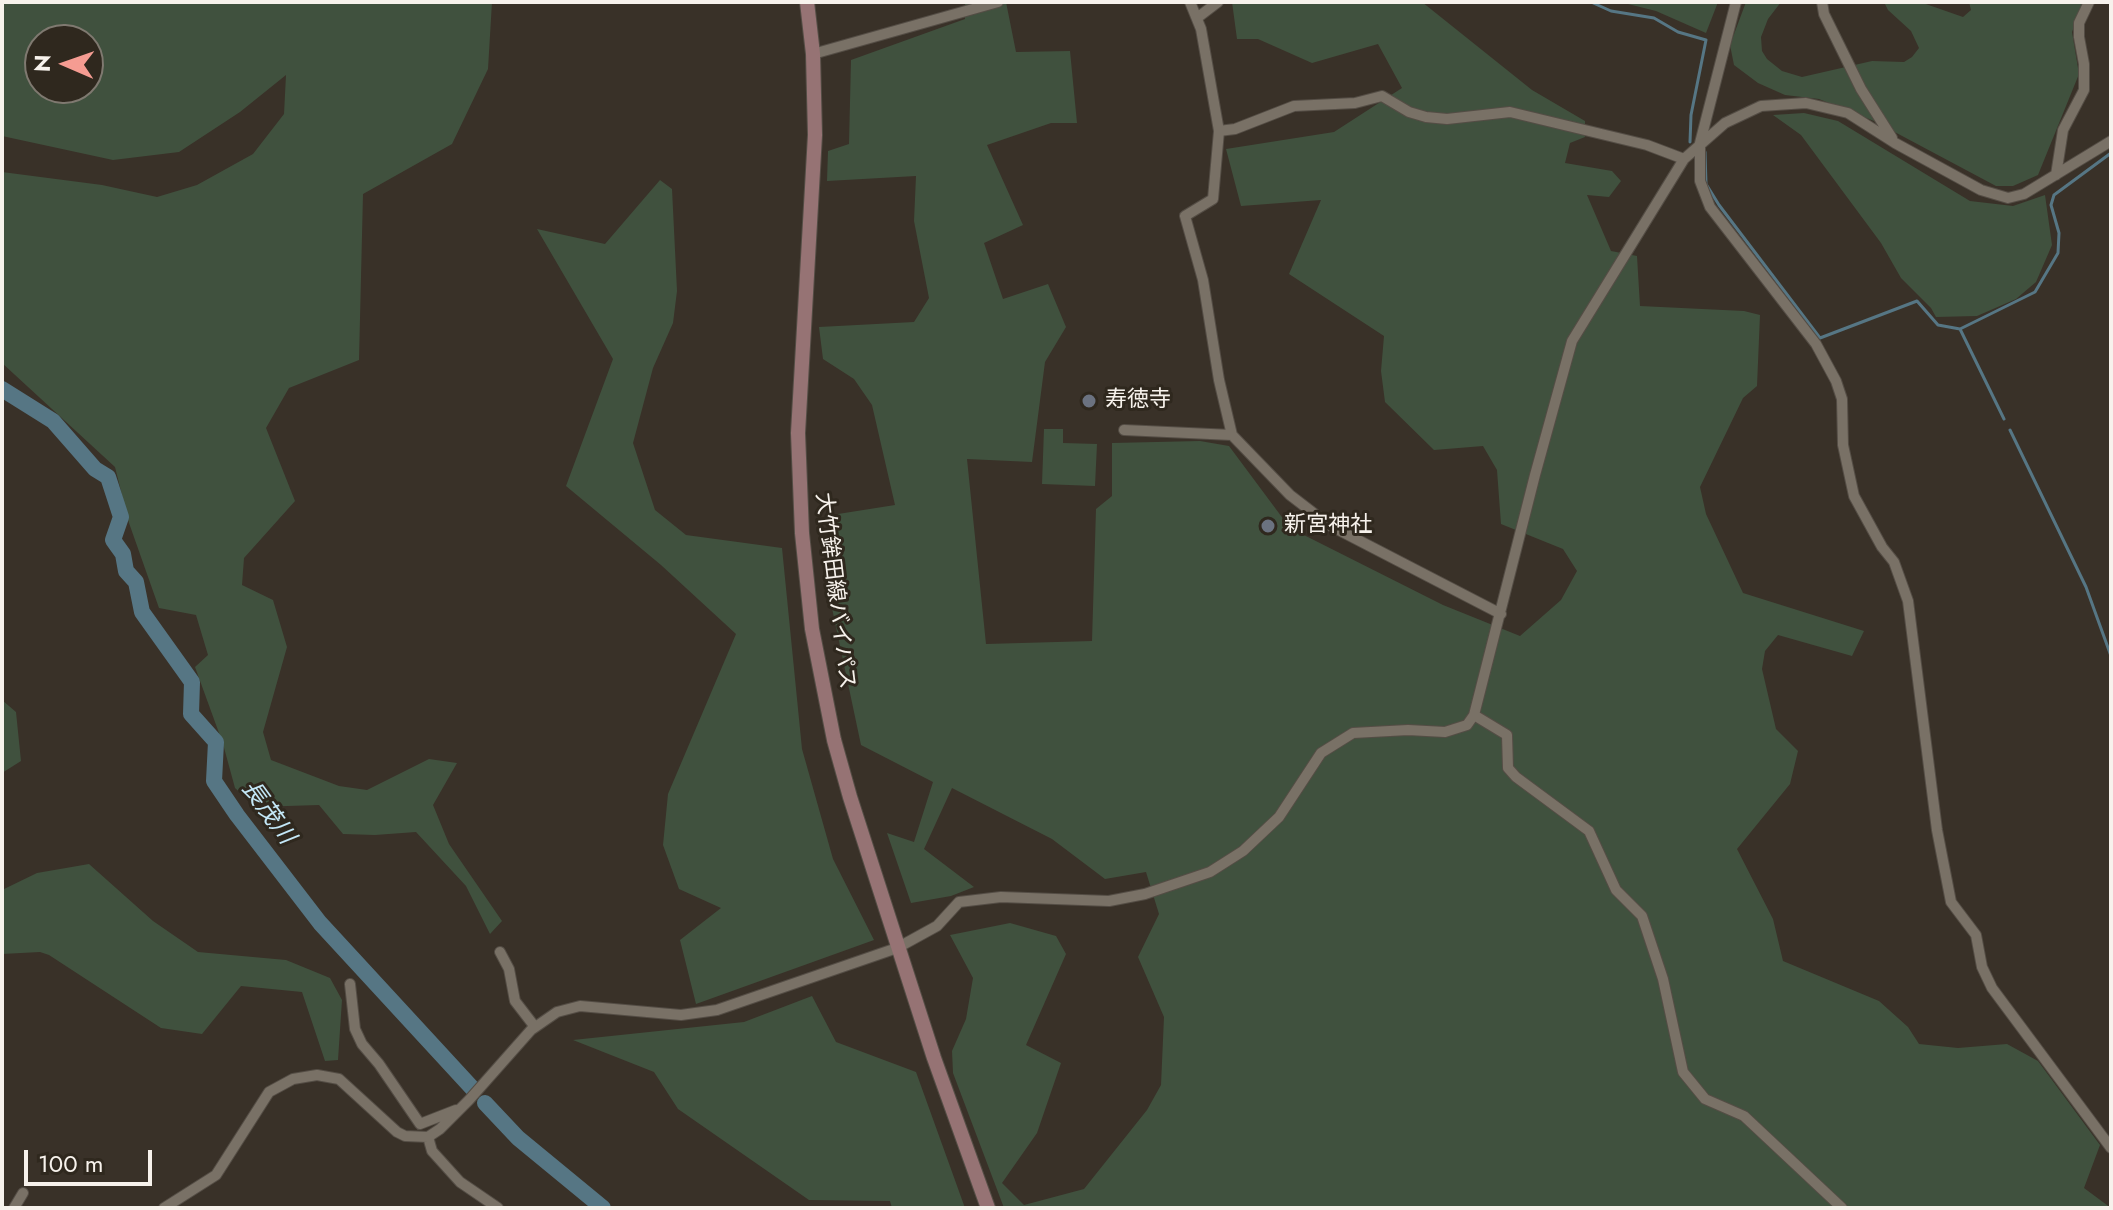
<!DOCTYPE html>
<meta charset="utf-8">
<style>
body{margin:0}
#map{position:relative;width:2113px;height:1210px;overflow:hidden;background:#393128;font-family:Jost,sans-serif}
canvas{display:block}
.frame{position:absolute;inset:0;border:4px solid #f7f2ec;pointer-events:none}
.north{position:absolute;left:24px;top:24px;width:80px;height:80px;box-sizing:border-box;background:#2f281e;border:2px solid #7f7970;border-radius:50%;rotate:272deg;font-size:22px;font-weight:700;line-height:32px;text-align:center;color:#f7f2ec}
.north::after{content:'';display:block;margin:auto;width:28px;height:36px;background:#f59c92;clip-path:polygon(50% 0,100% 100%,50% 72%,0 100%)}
.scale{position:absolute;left:24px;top:1150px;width:128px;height:36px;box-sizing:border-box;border:4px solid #f7f2ec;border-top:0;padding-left:10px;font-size:24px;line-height:28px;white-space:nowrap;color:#f7f2ec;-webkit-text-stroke:6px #2f281e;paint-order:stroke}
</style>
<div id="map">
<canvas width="2113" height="1210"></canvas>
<div class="frame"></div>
<div class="north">N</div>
<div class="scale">100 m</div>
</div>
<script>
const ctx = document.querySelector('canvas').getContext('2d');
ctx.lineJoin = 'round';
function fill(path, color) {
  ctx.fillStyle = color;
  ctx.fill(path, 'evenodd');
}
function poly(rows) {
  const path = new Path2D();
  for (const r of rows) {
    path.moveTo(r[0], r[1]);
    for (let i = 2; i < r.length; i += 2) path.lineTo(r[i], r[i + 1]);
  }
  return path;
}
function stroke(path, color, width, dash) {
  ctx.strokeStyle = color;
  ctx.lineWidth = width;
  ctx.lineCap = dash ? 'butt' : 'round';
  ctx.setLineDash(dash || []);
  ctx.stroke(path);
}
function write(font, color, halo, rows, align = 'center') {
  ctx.font = font + ' Jost,"Noto Sans JP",sans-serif';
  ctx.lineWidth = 6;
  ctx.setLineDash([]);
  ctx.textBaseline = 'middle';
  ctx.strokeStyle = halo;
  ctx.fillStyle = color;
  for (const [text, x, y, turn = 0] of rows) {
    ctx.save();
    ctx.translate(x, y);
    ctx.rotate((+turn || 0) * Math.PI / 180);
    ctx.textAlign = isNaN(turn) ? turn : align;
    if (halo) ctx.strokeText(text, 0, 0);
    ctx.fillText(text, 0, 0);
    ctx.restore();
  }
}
fill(poly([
 [2,2,492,2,488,69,452,144,363,194,359,360,289,388,266,428,295,501,244,558,242,585,273,600,287,647,263,732,271,760,339,786,367,790,429,759,457,763,433,805,449,844,502,921,490,934,466,886,416,832,375,835,343,834,319,805,256,807,235,788,223,744,195,667,208,655,196,615,159,608,129,523,115,467,2,363,2,172,102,185,157,197,197,185,253,154,284,114,286,75,240,112,179,152,113,160,2,136],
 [40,40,88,40,88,88,40,88],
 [965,2,1006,2,1016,52,1070,51,1077,123,1051,123,987,145,1023,225,984,243,1003,299,1048,284,1066,327,1045,362,1032,462,967,459,986,644,1092,641,1096,509,1112,496,1112,443,1200,441,1229,446,1290,528,1443,605,1520,636,1561,600,1577,571,1563,549,1501,524,1497,470,1483,446,1434,450,1385,402,1381,371,1384,336,1289,274,1321,200,1241,206,1226,149,1334,132,1402,88,1378,44,1312,63,1258,39,1237,39,1232,2,1422,2,1532,90,1585,121,1585,137,1570,143,1565,163,1612,171,1621,181,1609,197,1587,195,1611,251,1637,256,1640,306,1744,311,1760,315,1757,386,1743,398,1700,487,1706,514,1743,593,1864,631,1852,656,1778,635,1765,651,1762,669,1776,729,1798,751,1790,784,1737,849,1773,919,1783,961,1879,1001,1908,1027,1919,1044,1958,1048,2007,1044,2038,1061,2100,1145,2084,1188,2111,1208,1004,1208,953,1073,952,1051,966,1019,973,978,950,935,1010,923,1056,936,1066,954,1026,1045,1061,1063,1037,1133,1002,1183,1024,1205,1084,1189,1147,1110,1161,1085,1164,1017,1138,957,1159,914,1146,872,1105,879,1052,839,952,788,924,849,974,887,951,896,911,903,887,833,914,842,933,782,861,745,829,594,838,514,895,505,872,405,854,379,823,359,819,327,914,322,929,298,914,221,916,176,827,181,828,151,849,144,851,60,965,19],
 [1620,2,1718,2,1706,33,1656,11],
 [1746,2,1781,2,1768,19,1761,37,1762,51,1767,59,1782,71,1802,77,1872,61,1904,62,1912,57,1919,48,1911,31,1888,10,1884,2,1920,2,1963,17,1971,10,1969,2,2084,2,2072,32,2079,74,2038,175,2013,186,1996,186,1874,121,1819,99,1785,95,1758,83,1734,65,1730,45],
 [1804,113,1838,121,1970,201,2013,206,2045,195,2052,245,2036,282,2016,299,1977,316,1936,317,1931,308,1901,278,1881,243,1801,135,1773,115],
 [660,180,672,189,677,291,673,323,653,368,633,443,655,510,686,535,782,548,802,749,833,859,874,940,696,1004,680,940,721,908,679,889,663,845,668,794,736,634,661,565,566,486,613,359,537,229,605,244],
 [1044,429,1063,429,1063,443,1097,444,1095,486,1042,484],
 [2,700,16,712,21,761,2,773],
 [89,864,153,921,198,952,286,960,330,978,342,1000,338,1060,325,1061,302,992,241,986,202,1034,161,1028,49,955,40,952,2,954,2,890,37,873],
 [812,996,836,1042,916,1072,965,1208,892,1208,890,1201,809,1200,678,1109,654,1072,573,1040,744,1022]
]), '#40513e');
stroke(poly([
 [1591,2,1611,11,1654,18,1678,32,1706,40,1691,115,1690,142],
 [1705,152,1706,184,1719,205,1820,338,1917,301,1938,325,1960,329,2035,292,2058,253,2059,233,2051,205,2054,195,2111,153],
 [1960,329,2004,419],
 [2010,430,2086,587,2111,656]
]), '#567684', 3);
stroke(poly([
 [2,389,53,421,95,469,108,477,121,517,113,540,123,554,126,571,136,582,142,612,192,682,191,714,216,742,214,781,237,815,320,923,473,1089],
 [485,1103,518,1138,603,1208]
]), '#567684', 16);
const minor = poly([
 [1190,2,1201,29,1219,131,1213,199,1185,216,1203,280,1219,380,1232,435,1290,495,1329,525,1501,614],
 [1736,2,1700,143,1700,181,1710,207,1816,344,1836,381,1842,399,1843,445,1854,496,1882,547,1894,562,1908,601,1937,830,1951,902,1976,935,1982,967,1992,988,2111,1148],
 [1822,2,1824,14,1861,89,1892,138],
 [1197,18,1218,2],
 [813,54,998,2],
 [1219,131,1235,129,1294,106,1355,103,1382,96,1409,112,1426,117,1447,119,1510,112,1647,145,1684,159],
 [2056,175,2063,130,2084,90,2084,64,2079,37,2079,23,2089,2],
 [1124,430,1232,435],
 [1474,715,1507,735,1508,768,1516,777,1589,831,1616,890,1642,916,1663,979,1683,1072,1705,1099,1744,1116,1842,1208],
 [500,952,509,969,515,1001,535,1027],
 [350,984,355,1029,362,1044,379,1064,420,1124,456,1110],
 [428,1137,432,1151,460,1182,498,1208],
 [14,1208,23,1193],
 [164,1208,216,1175,269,1092,293,1079,317,1075,339,1079,397,1132,405,1136,428,1137,440,1129,469,1100,531,1030,557,1012,580,1006,681,1015,717,1010,897,948,937,926,959,902,1001,897,1109,901,1145,894,1210,872,1243,851,1279,817,1321,753,1353,733,1408,730,1445,732,1467,725,1474,715,1535,475,1572,341,1684,159,1725,123,1761,106,1806,103,1848,113,1895,143,1981,190,2008,198,2024,194,2111,141]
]);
const secondary = poly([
 [807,2,813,54,815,135,798,433,802,533,812,629,834,740,850,797,934,1058,988,1208]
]);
stroke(minor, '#544d45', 12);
stroke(secondary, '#544d45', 16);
stroke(minor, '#797166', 10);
stroke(secondary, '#967374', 14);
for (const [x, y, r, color] of [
 [1089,401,8,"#6b7280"],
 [1268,526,8,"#6b7280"]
]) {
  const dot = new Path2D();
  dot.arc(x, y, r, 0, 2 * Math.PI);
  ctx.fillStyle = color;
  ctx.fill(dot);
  stroke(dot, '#2f281e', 3);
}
write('22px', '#f7f2ec', '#2f281e', [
 ["寿徳寺",1105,401],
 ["新宮神社",1284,526]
], 'left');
write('22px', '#f7f2ec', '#2f281e', [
 ["大竹鉾田線バイパス",834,591,83]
]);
write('italic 24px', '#c4e8f8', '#2f281e', [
 ["長茂川",267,813,54]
]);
</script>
